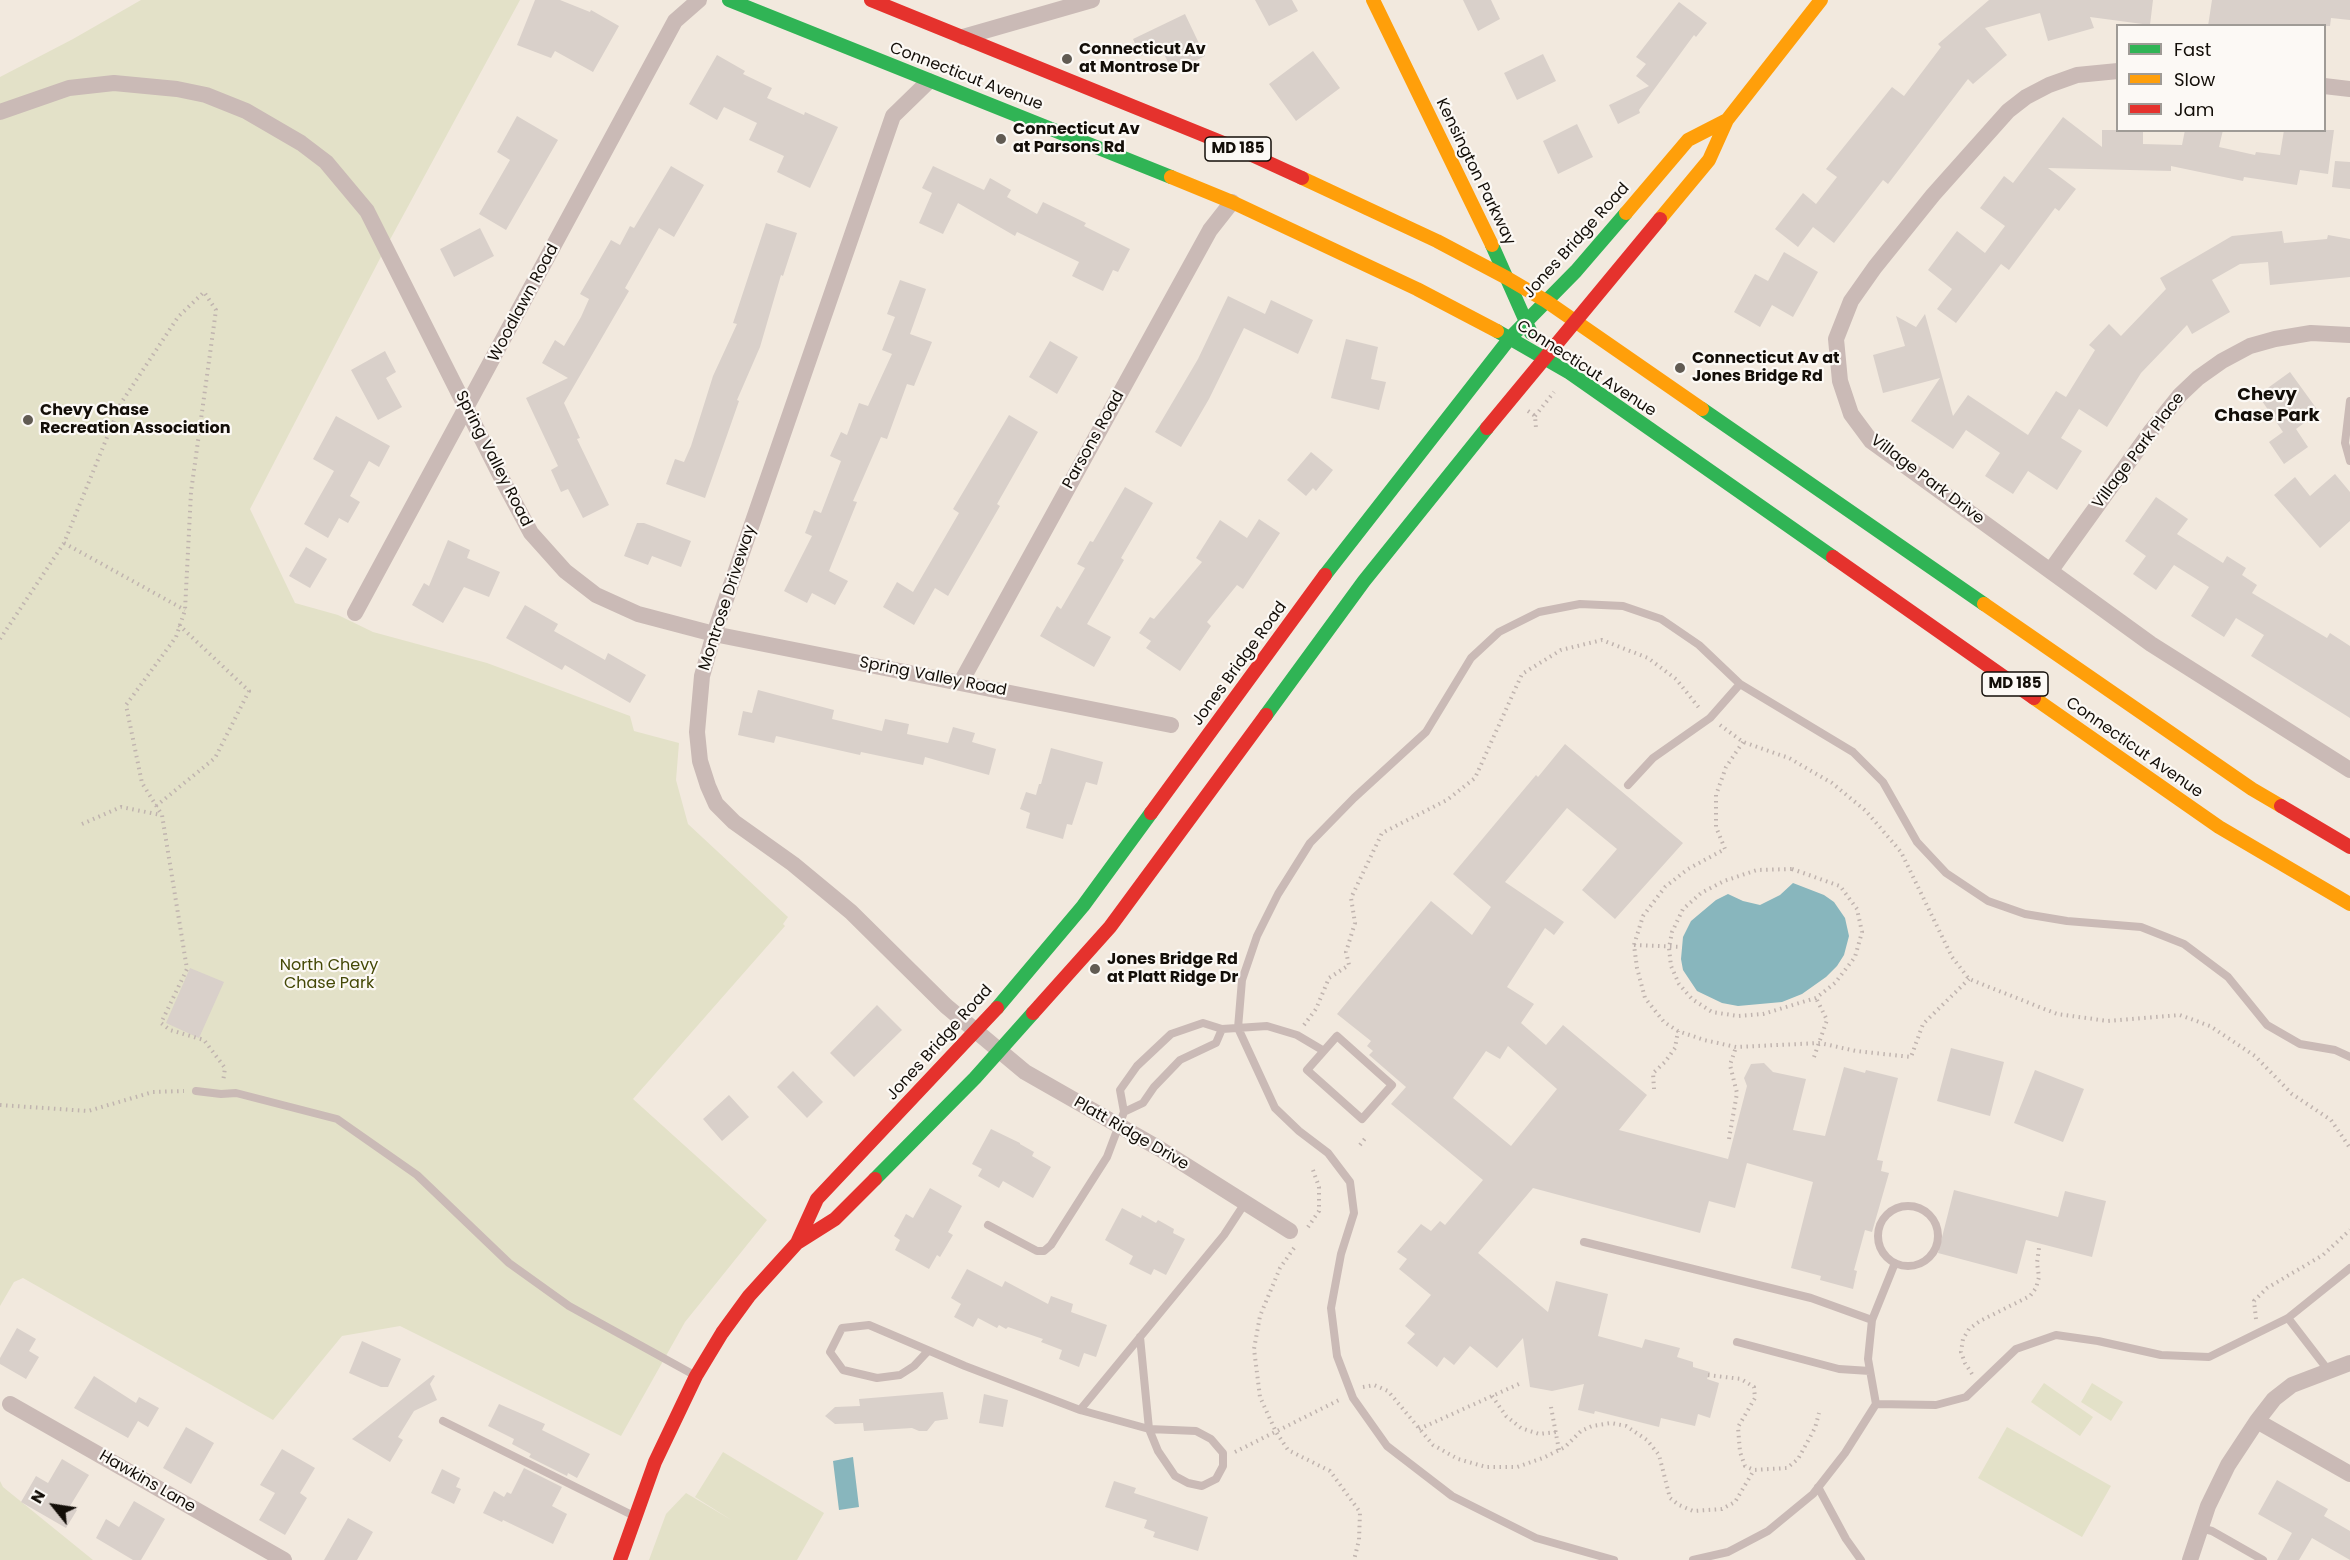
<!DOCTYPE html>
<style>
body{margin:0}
#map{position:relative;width:2350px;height:1560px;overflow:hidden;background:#f2e9de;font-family:Poppins,sans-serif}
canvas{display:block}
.legend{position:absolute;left:2116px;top:24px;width:210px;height:108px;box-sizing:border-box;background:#fcf9f5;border:2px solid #9f9b96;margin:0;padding:8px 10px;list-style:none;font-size:18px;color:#130e08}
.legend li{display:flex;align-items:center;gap:12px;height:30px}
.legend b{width:30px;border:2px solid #9f9b96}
.north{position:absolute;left:24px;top:1476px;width:60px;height:60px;-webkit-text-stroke:4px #fcf9f5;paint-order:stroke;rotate:300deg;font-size:16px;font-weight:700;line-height:24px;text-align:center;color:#130e08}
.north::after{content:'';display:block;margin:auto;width:21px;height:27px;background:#130e08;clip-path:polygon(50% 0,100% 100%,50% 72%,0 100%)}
</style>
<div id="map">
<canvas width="2350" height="1560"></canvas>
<ul class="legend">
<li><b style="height:8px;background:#30b455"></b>Fast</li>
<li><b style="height:8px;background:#ff9f0a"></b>Slow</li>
<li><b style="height:8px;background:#e5322d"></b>Jam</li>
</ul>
<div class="north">N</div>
</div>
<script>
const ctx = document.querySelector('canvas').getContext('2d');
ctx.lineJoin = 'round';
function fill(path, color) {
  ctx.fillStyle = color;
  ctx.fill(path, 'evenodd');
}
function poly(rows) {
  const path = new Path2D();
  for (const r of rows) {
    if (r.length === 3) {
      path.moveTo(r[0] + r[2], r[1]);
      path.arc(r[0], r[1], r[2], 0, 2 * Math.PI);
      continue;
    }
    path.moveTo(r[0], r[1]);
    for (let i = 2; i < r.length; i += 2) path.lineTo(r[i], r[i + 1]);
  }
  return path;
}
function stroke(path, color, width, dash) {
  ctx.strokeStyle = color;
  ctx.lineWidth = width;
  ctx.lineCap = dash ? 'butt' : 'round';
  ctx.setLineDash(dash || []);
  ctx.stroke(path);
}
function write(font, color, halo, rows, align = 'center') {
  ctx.font = font + ' Poppins,sans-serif';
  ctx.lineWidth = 4.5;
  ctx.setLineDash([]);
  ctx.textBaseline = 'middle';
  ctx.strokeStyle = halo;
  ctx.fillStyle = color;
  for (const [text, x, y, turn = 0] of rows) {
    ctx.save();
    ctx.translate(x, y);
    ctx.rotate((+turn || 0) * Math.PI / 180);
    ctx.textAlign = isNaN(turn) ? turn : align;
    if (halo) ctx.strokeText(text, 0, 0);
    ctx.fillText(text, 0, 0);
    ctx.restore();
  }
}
fill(poly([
 [141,0,520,0,386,247,250,509,295,603,338,615,373,632,487,663,630,716,634,731,679,743,676,780,688,824,788,917,783,924,785,926,633,1099,767,1220,685,1322,621,1436,400,1326,342,1336,273,1420,23,1278,14,1282,0,1306,0,77,73,39],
 [2044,1383,2093,1417,2080,1436,2031,1402],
 [2092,1383,2123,1402,2111,1421,2081,1402],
 [2007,1427,2111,1486,2082,1537,1978,1478],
 [723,1452,824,1513,797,1560,649,1560,666,1514,686,1493,733,1521,695,1497],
 [0,1481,3,1487,93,1560,0,1560]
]), '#e3e1c8');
fill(poly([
 [1793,883,1824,895,1834,902,1845,918,1849,936,1844,955,1837,966,1826,977,1802,994,1782,1002,1738,1006,1722,1003,1697,991,1683,970,1681,959,1683,937,1691,921,1716,900,1728,894,1743,901,1760,905,1780,895],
 [853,1457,859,1507,839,1510,833,1461]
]), '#88b6bd');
fill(poly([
 [535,0,560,0,590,12,591,10,619,26,593,72,555,51,551,58,517,45],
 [1255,0,1292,0,1298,11,1269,26],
 [1463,0,1491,0,1500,19,1478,31],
 [1989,0,2153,0,2150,25,2090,17,2094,28,2048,41,2040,13,1985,28,2007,55,1973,84,1968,79,1888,184,1883,180,1834,243,1813,227,1798,247,1775,229,1803,193,1816,204,1837,177,1826,169,1892,87,1904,96,1941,47,1938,44],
 [2212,0,2350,0,2350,20,2331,18,2330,26,2208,26],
 [1679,2,1707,23,1696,37,1694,35,1639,110,1640,113,1618,124,1609,105,1649,86,1636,76,1646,64,1636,57],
 [1185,14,1205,56,1173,72,1160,46,1141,56,1133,39],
 [1313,51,1340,88,1296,121,1269,84],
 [1543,54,1556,81,1517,100,1504,73],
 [717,55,745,71,743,74,772,88,767,98,804,115,805,112,838,127,810,188,777,172,784,156,749,140,757,123,724,107,717,120,689,104],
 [517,116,558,140,506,230,479,214,510,160,497,152],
 [2063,117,2102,147,2102,130,2143,130,2143,144,2182,145,2185,130,2223,130,2219,147,2255,155,2256,152,2280,155,2284,130,2334,130,2328,174,2300,170,2297,185,2244,177,2243,181,2171,166,2171,171,2048,168,2076,189,2059,211,2055,208,2009,270,2001,264,1956,323,1937,309,1952,289,1928,270,1957,231,1985,253,2005,226,1980,208,2004,176,2013,183],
 [1577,124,1593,157,1558,174,1543,141],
 [2335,161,2350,162,2350,189,2332,187],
 [671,166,704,185,674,237,659,228,625,288,629,291,564,403,580,438,577,439,609,505,583,518,568,489,561,492,551,470,558,466,526,398,568,378,542,363,555,340,564,346,581,317,589,299,580,294,611,240,620,245,630,226,634,228],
 [933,166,984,190,990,178,1011,190,1007,197,1037,214,1043,202,1086,223,1084,226,1130,249,1118,272,1113,270,1103,291,1072,276,1079,262,1017,232,1015,236,958,203,943,234,919,223,932,193,922,188],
 [766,223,797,233,783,276,781,275,760,347,737,400,739,401,705,498,666,484,675,459,684,462,691,446,713,376,737,324,733,323],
 [480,228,494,256,454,277,440,249],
 [2282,231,2284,243,2327,239,2328,235,2350,239,2350,277,2270,285,2268,262,2240,264,2212,280,2230,312,2192,334,2187,325,2141,373,2107,427,2079,409,2061,438,2082,451,2057,490,2028,471,2013,494,1985,476,2000,453,1966,430,1953,449,1911,421,1940,378,1883,393,1873,355,1905,346,1896,316,1916,327,1925,314,1953,416,1968,395,2028,435,2056,391,2066,397,2095,350,2089,345,2109,324,2121,336,2166,289,2160,278,2232,236],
 [1784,252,1818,272,1793,317,1772,305,1760,327,1734,312,1755,274,1768,281],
 [900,280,926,289,910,334,932,342,914,386,907,384,887,439,881,437,853,501,857,502,829,571,848,581,835,605,812,593,807,603,784,591,812,536,805,533,814,510,821,513,841,461,830,456,841,432,847,435,859,403,868,406,892,354,882,350,895,317,887,314],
 [1228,296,1265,314,1271,300,1313,320,1298,354,1244,328,1209,399,1181,447,1155,432,1198,359],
 [1346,339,1378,347,1371,379,1386,382,1379,410,1331,398],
 [1050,341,1078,357,1057,394,1029,377],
 [385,351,396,372,386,378,402,407,378,420,351,370],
 [2290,372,2319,412,2296,429,2308,447,2284,464,2269,442,2283,432,2258,395],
 [1009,415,1038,432,997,504,1000,506,948,596,935,588,914,625,883,607,897,582,913,592,959,513,953,509],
 [336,416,390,446,379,467,369,461,350,496,360,502,348,523,339,518,328,538,304,524,334,471,313,459],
 [1311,452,1333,470,1316,491,1313,488,1306,496,1287,480],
 [2335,474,2350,492,2350,521,2320,548,2274,495,2295,477,2310,496],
 [1125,487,1153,503,1121,558,1124,560,1087,624,1111,637,1094,667,1040,636,1057,606,1061,609,1085,568,1077,564,1090,541,1093,542],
 [2156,497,2188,519,2177,534,2223,563,2227,556,2246,568,2242,575,2257,585,2252,593,2327,638,2330,633,2350,646,2350,718,2251,656,2264,635,2236,618,2224,637,2191,616,2209,587,2174,565,2156,590,2133,574,2146,556,2125,541],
 [1259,519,1280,533,1243,589,1237,585,1207,622,1211,626,1180,671,1146,648,1151,641,1139,633,1150,617,1154,619,1202,562,1196,558,1220,520,1247,538],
 [637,523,644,523,691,541,681,567,652,556,648,565,624,556],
 [448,540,470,550,467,558,500,572,489,597,464,587,443,623,412,605,424,583,429,586],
 [306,547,327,559,310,588,289,576],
 [525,605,558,624,554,631,605,660,608,653,646,675,630,703,565,665,562,670,506,638],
 [758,690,834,710,832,719,882,731,885,719,909,724,907,734,948,743,953,727,975,733,972,742,996,749,989,775,925,757,923,765,861,752,860,755,776,736,774,743,738,735,743,711,752,713],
 [1565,744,1683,843,1615,919,1582,890,1617,849,1567,808,1505,882,1564,922,1554,935,1545,928,1507,987,1534,1004,1521,1023,1546,1045,1563,1025,1647,1095,1619,1130,1728,1159,1747,1086,1744,1078,1751,1064,1764,1063,1773,1072,1806,1079,1793,1130,1825,1136,1844,1067,1865,1073,1866,1070,1898,1078,1877,1160,1883,1161,1881,1171,1889,1173,1872,1232,1865,1230,1854,1270,1857,1271,1853,1289,1820,1280,1821,1276,1791,1268,1813,1182,1747,1163,1735,1208,1709,1201,1700,1233,1533,1188,1478,1253,1548,1312,1556,1281,1608,1294,1598,1336,1642,1348,1645,1339,1680,1348,1677,1357,1693,1362,1693,1367,1710,1372,1707,1379,1719,1383,1710,1418,1698,1414,1695,1426,1661,1418,1659,1427,1595,1411,1594,1414,1578,1410,1584,1384,1552,1391,1530,1387,1523,1338,1497,1368,1470,1346,1454,1365,1444,1357,1437,1367,1407,1343,1415,1334,1405,1326,1431,1295,1399,1269,1407,1259,1397,1252,1421,1224,1431,1231,1440,1221,1445,1225,1483,1180,1391,1104,1406,1087,1369,1055,1373,1051,1367,1046,1371,1041,1337,1014,1431,901,1472,935,1491,907,1453,874,1536,775,1538,777],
 [1508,1046,1557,1089,1511,1146,1453,1098,1486,1051,1500,1059],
 [1051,748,1103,762,1097,785,1086,782,1072,825,1067,824,1063,839,1026,828,1030,813,1020,809,1026,792,1036,795,1039,784,1041,784],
 [190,968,224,982,199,1038,166,1023],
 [877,1005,902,1030,854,1077,830,1053],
 [1951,1048,2004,1062,1990,1116,1937,1101],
 [2035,1070,2084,1089,2063,1142,2014,1123],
 [793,1071,823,1102,807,1118,777,1087],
 [729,1095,749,1117,722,1141,703,1119],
 [991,1129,1020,1143,1020,1144,1034,1152,1032,1156,1051,1167,1033,1198,1003,1181,999,1188,978,1176,982,1169,972,1164],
 [930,1188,962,1206,948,1232,953,1235,940,1257,937,1255,929,1269,895,1250,900,1240,894,1236,906,1214,913,1218],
 [1954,1190,2058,1217,2065,1191,2106,1201,2092,1257,2026,1240,2017,1274,1938,1253],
 [1122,1208,1141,1218,1142,1215,1156,1223,1158,1220,1174,1229,1173,1233,1185,1239,1166,1275,1154,1269,1151,1275,1129,1264,1133,1256,1105,1240],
 [967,1269,1002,1287,1005,1281,1048,1304,1051,1296,1073,1304,1071,1312,1107,1325,1096,1357,1084,1353,1079,1367,1059,1359,1062,1350,1041,1342,1043,1339,1008,1327,1006,1329,999,1325,997,1328,978,1318,973,1327,954,1317,961,1304,951,1298],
 [17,1328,36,1339,29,1351,39,1357,26,1379,0,1364,0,1358],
 [362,1341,401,1359,388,1387,381,1387,349,1373],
 [433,1375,435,1376,430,1384,437,1400,414,1411,398,1437,403,1440,390,1462,352,1439],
 [94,1376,136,1403,139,1397,159,1408,148,1427,138,1421,128,1438,74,1408],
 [943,1392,948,1419,935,1421,927,1431,919,1431,912,1428,864,1431,863,1423,835,1424,825,1416,835,1407,860,1406,859,1399],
 [984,1394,1008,1400,1003,1427,979,1423],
 [499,1404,545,1424,542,1430,590,1454,577,1478,568,1473,567,1476,529,1457,531,1454,512,1444,514,1439,488,1426],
 [186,1427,214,1443,191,1484,163,1468],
 [282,1449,315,1468,300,1493,307,1498,285,1535,259,1520,275,1493,260,1485],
 [62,1459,89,1475,70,1506,77,1510,66,1528,21,1502,36,1476,48,1483],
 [524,1468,562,1487,552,1506,567,1514,553,1544,503,1520,502,1522,483,1513,494,1491,504,1497,507,1492,511,1494],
 [442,1469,460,1478,456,1487,461,1489,454,1504,431,1493],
 [2277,1480,2328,1509,2324,1516,2350,1531,2350,1560,2312,1538,2299,1560,2277,1560,2292,1533,2258,1514],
 [1114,1481,1136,1488,1134,1493,1208,1517,1198,1551,1153,1537,1155,1532,1144,1528,1147,1520,1105,1507],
 [134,1501,165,1519,141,1560,133,1560,96,1538,106,1519,119,1527],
 [348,1518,373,1532,357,1560,324,1560]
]), '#d9d0ca');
stroke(poly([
 [1528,411,1535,416,1536,428],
 [1535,416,1554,392],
 [64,543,185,610],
 [0,639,64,543,121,403,178,317,204,292,216,310,191,492,185,610,176,637,126,705,142,783,162,815,187,969,161,1023,170,1030,204,1040,225,1068,223,1082],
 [1720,725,1743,742,1789,758,1832,783,1866,811,1901,852,1952,957,1969,979,2057,1014,2108,1021,2180,1015,2210,1026,2255,1056,2292,1094,2331,1120,2350,1148],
 [1743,742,1726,767,1716,795,1716,827,1725,849,1688,869,1665,887,1643,916,1634,945,1637,968,1645,998,1664,1022,1678,1031,1704,1040,1736,1047,1820,1043,1856,1051,1911,1057,1923,1024,1969,979],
 [156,806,215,758,249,691,179,625],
 [82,824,121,807,161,815],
 [1792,869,1840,886,1857,909,1862,932,1855,957,1835,983,1816,998,1763,1014,1738,1016,1712,1012,1692,999,1679,984,1671,966,1669,948,1672,932,1683,909,1701,893,1724,881,1757,870,1792,869],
 [1634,945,1681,947],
 [1304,1025,1316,1009,1329,978,1349,965,1346,952,1355,923,1351,898,1382,833,1447,800,1475,778,1522,674,1561,650,1602,640,1648,658,1676,679,1700,709],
 [1814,1057,1827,1020,1816,998],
 [1654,1089,1653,1073,1665,1062,1675,1048,1678,1031],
 [0,1105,88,1111,153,1092,184,1091],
 [1729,1139,1737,1093,1730,1065,1736,1047],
 [1360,1145,1367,1136],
 [1308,1227,1319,1211,1319,1187,1313,1170],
 [1294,1248,1280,1268,1260,1316,1254,1349,1260,1397,1276,1432,1288,1450,1330,1471,1360,1512,1359,1540,1354,1560],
 [2256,1319,2254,1301,2267,1288,2323,1255,2350,1230],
 [1972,1374,1965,1363,1961,1352,1963,1339,1969,1329,1980,1321,2030,1296,2036,1288,2039,1277,2037,1263,2039,1248],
 [1708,1375,1741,1379,1754,1387,1755,1398,1738,1427,1740,1452,1745,1466,1754,1470,1787,1468,1798,1459,1815,1428,1819,1413],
 [1363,1387,1374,1385,1388,1391,1433,1445,1458,1459,1486,1467,1517,1467,1543,1458,1565,1447,1581,1431,1592,1426,1611,1423,1626,1426,1647,1440,1659,1455,1670,1498,1679,1505,1693,1511,1722,1509,1735,1502,1754,1470],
 [1492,1396,1506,1416,1521,1428,1539,1434,1556,1432],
 [1551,1407,1559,1450],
 [1419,1429,1521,1383],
 [1235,1452,1339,1400]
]), '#c0b4af', 4, [1.5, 4.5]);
stroke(poly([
 [2350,401,2345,443,2350,461],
 [1628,785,1653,758,1710,718,1740,684],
 [1337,1036,1392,1085,1362,1119,1307,1070,1337,1036],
 [196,1091,221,1094,236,1093,337,1119,417,1175,509,1263,569,1306,696,1376],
 [1124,1112,1143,1103,1154,1087,1180,1060,1216,1043,1222,1029],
 [1908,1236,30],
 [988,1225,1037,1251,1044,1251,1051,1245,1107,1157,1124,1112,1120,1090,1137,1066,1171,1034,1203,1023,1222,1029,1267,1026,1297,1035,1324,1051],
 [1584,1242,1811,1298,1872,1320],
 [2288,1318,2328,1370],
 [1737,1342,1839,1369,1870,1371],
 [928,1351,914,1366,900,1375,877,1378,843,1370,830,1352,842,1328,869,1325,965,1366,1080,1410,1149,1429,1196,1431,1211,1439,1223,1453,1223,1466,1216,1479,1202,1486,1188,1483,1175,1476,1158,1451,1149,1429,1140,1337],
 [1876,1404,1936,1405,1966,1397,2016,1349,2056,1335,2098,1341,2161,1355,2209,1357,2288,1318,2350,1268],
 [1080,1410,1224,1235,1245,1203],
 [443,1421,632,1515],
 [1818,1487,1846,1539,1861,1560],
 [2200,1528,2212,1531,2263,1560],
 [1614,1560,1536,1538,1452,1496,1387,1446,1353,1398,1337,1356,1331,1308,1341,1254,1354,1213,1350,1182,1328,1153,1299,1131,1275,1108,1238,1028,1242,980,1257,936,1278,894,1310,843,1354,798,1426,732,1471,658,1499,632,1539,612,1580,604,1623,606,1661,619,1699,645,1740,684,1853,752,1883,782,1917,842,1946,873,1988,901,2025,914,2067,921,2141,927,2184,944,2228,977,2267,1025,2300,1044,2335,1050,2350,1057],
 [1693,1560,1728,1552,1768,1531,1813,1494,1845,1453,1876,1404,1868,1359,1872,1320,1895,1263]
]), '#cabab6', 8);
stroke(poly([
 [963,37,1092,0],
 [2118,71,2077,75,2049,85,2026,97,2008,111,1933,195,1875,267,1851,301,1836,339,1840,381,1851,414,1871,441,2151,644,2350,770],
 [929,81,893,116,714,634,702,676,697,732,700,761,708,786,716,804,734,822,793,864,851,912,946,1006,1025,1072,1160,1149,1290,1231],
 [2324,86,2350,89],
 [0,112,69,88,114,83,177,89,206,95,246,111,301,143,326,162,367,211,502,479,531,533,565,571,596,595,638,614,714,634,1171,725],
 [2051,570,2151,431,2180,395,2198,378,2222,361,2250,346,2275,339,2311,333,2350,335],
 [355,613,675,21,699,0],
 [961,682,1210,230,1232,202],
 [10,1404,284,1560],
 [2257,1421,2350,1474],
 [2190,1560,2208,1506,2228,1465,2257,1421,2274,1399,2292,1385,2350,1363]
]), '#cabab6', 16);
stroke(poly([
 [729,0,1171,177],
 [1492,245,1531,333],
 [1497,331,1570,373,1833,557],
 [1702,409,1984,604],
 [1325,575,1510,338,1576,271,1626,213],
 [1266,715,1364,581,1487,428],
 [997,1008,1083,906,1151,813],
 [875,1179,975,1078,1033,1013]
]), '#30b455', 14);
stroke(poly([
 [1373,0,1492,245],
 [1171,177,1232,202,1417,289,1497,331],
 [1302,178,1437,241,1507,278,1546,301,1702,409],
 [1626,213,1688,140,1727,120],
 [1660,219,1709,160,1727,120,1821,0],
 [1984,604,2252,789,2281,806],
 [2034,698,2219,827,2350,904]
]), '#ff9f0a', 14);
stroke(poly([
 [871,0,1243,151,1302,178],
 [1487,428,1660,219],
 [1833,557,2034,698],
 [2281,806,2350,847],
 [1151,813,1325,575],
 [1033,1013,1110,927,1266,715],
 [797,1243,817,1199,997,1008],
 [620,1560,655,1462,696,1376,722,1333,749,1296,797,1243,835,1219,875,1179]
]), '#e5322d', 14);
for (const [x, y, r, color] of [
 [1067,59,6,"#615b53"],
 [1001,139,6,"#615b53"],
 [1680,368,6,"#615b53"],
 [28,420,6,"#615b53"],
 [1095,969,6,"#615b53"]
]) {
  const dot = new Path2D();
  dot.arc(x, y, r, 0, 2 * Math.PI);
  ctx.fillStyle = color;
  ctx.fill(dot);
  stroke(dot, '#fcf9f5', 2);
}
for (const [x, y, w] of [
 [1238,149,66],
 [2015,684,66]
]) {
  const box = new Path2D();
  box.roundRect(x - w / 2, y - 12, w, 24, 4.5);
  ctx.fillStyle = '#fcf9f5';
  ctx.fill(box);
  stroke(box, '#130e08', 1.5);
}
write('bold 15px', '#130e08', null, [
 ["MD 185",1238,149],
 ["MD 185",2015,684]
]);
write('bold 16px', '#130e08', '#fcf9f5', [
 ["Connecticut Av",1079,50],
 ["at Montrose Dr",1079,68],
 ["Connecticut Av",1013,130],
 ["at Parsons Rd",1013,148],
 ["Connecticut Av at",1692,359],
 ["Jones Bridge Rd",1692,377],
 ["Chevy Chase",40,411],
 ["Recreation Association",40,429],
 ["Jones Bridge Rd",1107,960],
 ["at Platt Ridge Dr",1107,978]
], 'left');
write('16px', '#130e08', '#fcf9f5', [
 ["Connecticut Avenue",966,77,21],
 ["Kensington Parkway",1475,172,64],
 ["Jones Bridge Road",1577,241,-48],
 ["Woodlawn Road",524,303,-62],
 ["Connecticut Avenue",1586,369,33],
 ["Parsons Road",1094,440,-61],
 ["Village Park Place",2139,451,-53],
 ["Spring Valley Road",493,459,63],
 ["Village Park Drive",1927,480,37],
 ["Montrose Driveway",728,598,-72],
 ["Jones Bridge Road",1240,664,-54],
 ["Spring Valley Road",933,677,11],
 ["Connecticut Avenue",2134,748,35],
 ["Jones Bridge Road",940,1043,-48],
 ["Platt Ridge Drive",1131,1134,30],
 ["Hawkins Lane",147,1482,30]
]);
write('16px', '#444806', '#fcf9f5', [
 ["North Chevy",329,966],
 ["Chase Park",329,984]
]);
write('bold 18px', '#130e08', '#fcf9f5', [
 ["Chevy",2267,395],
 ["Chase Park",2267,416]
]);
</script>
